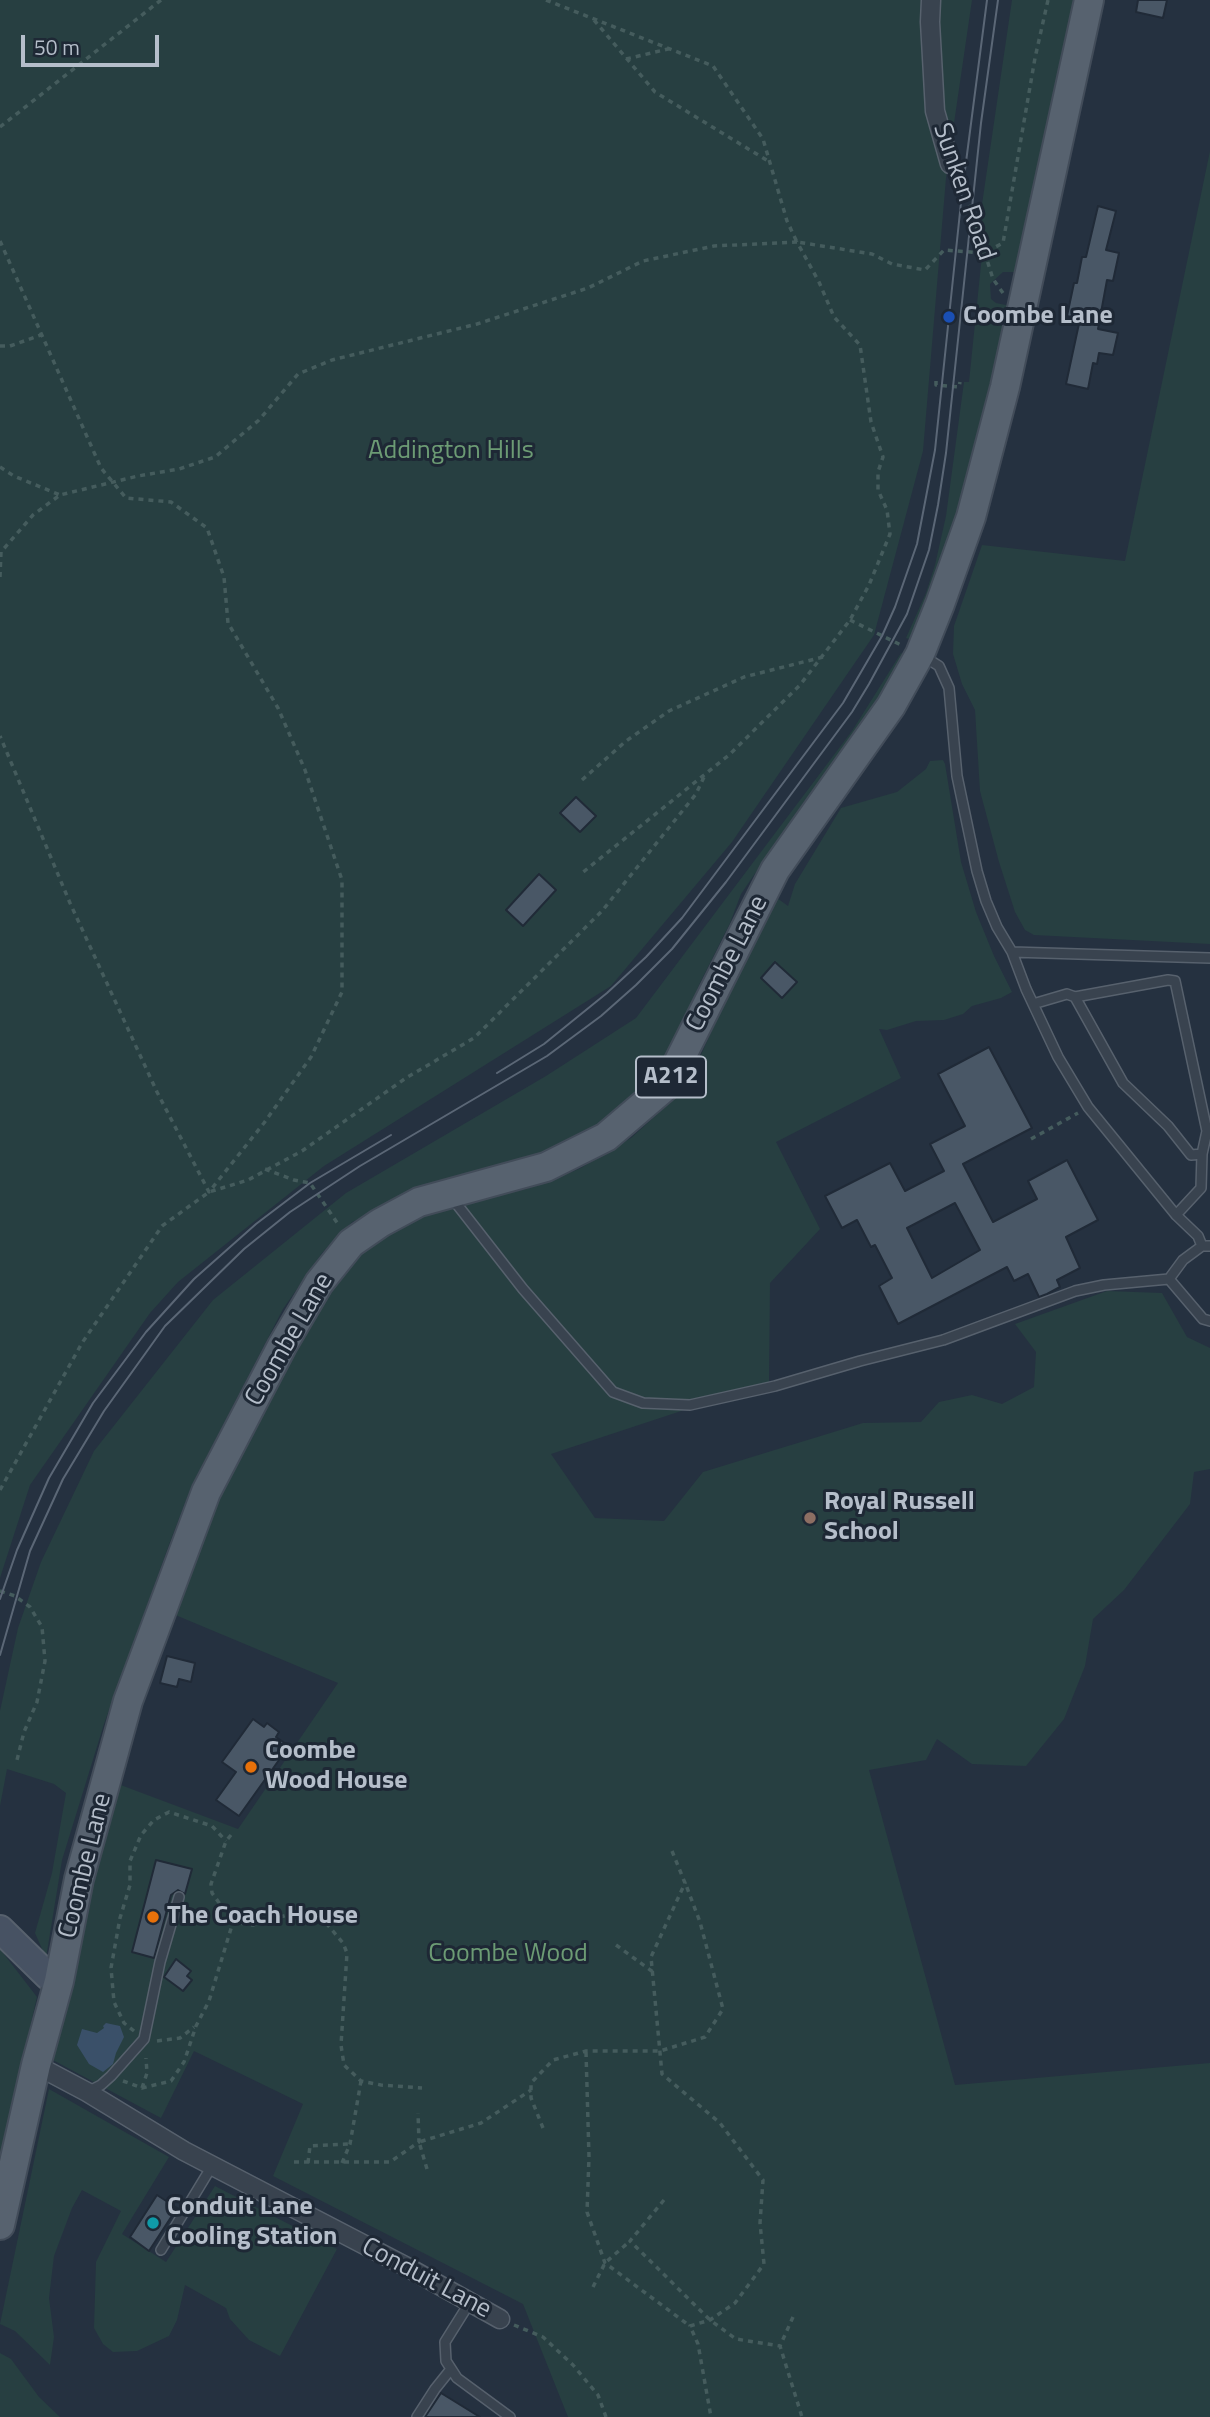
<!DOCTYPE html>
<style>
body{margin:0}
#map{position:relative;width:1210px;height:2417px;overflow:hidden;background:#253140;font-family:"Titillium Web",sans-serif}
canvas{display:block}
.scale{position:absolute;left:21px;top:35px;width:138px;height:32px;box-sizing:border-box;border:4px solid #b5beca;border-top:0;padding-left:9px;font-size:21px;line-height:24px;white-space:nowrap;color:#b5beca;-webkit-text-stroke:5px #1e2835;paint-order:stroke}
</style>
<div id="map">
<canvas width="1210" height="2417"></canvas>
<div class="scale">50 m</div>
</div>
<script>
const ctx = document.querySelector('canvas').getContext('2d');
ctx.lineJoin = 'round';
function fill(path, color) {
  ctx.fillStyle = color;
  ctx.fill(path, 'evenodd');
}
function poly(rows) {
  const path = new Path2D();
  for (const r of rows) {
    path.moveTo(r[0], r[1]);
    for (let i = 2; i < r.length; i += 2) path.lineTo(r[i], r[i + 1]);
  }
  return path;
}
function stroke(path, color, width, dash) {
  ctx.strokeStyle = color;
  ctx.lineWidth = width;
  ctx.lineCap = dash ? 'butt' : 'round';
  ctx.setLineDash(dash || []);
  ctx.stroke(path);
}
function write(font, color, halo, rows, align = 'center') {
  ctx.font = font + ' "Titillium Web",sans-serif';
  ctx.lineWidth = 6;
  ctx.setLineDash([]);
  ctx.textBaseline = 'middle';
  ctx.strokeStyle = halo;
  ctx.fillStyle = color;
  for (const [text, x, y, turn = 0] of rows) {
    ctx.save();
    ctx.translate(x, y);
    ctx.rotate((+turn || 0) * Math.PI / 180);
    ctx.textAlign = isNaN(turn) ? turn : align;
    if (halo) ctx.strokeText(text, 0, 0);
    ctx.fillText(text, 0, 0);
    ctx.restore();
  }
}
fill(poly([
 [0,0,972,0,946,178,923,451,874,635,732,842,611,986,324,1166,178,1282,150,1313,30,1485,0,1578],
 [1012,0,1080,0,1022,272,1003,272,990,284,991,299,996,303,1011,306,966,496,915,641,906,638,926,593,935,565,946,516,964,382,969,382,982,255,976,245],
 [1210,151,1210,944,1034,935,1025,930,1015,912,999,862,980,791,975,710,962,684,953,654,954,626,982,545,1125,561],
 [901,653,906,655,854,741,804,802,741,894,730,923,699,985,674,1046,651,1083,624,1108,593,1128,543,1153,383,1209,352,1222,322,1253,283,1309,192,1485,170,1542,104,1724,62,1860,46,1958,35,1933,52,1873,66,1793,54,1784,7,1769,0,1806,0,1711,18,1628,41,1562,94,1451,213,1300,346,1193,546,1076,636,1018,852,731],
 [943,760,945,764,961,862,976,912,994,956,1012,992,1001,998,972,1006,963,1014,944,1020,916,1021,887,1030,879,1029,901,1078,776,1142,820,1229,770,1283,769,1382,551,1454,595,1518,664,1521,703,1472,863,1423,921,1422,939,1402,972,1395,1002,1404,1034,1387,1036,1352,1015,1324,1107,1291,1162,1293,1187,1337,1210,1348,1210,1469,1194,1472,1190,1504,1124,1590,1093,1619,1085,1666,1064,1719,1026,1766,972,1764,937,1739,926,1760,869,1770,955,2085,1210,2063,1210,2417,568,2417,523,2304,273,2176,303,2104,194,2051,161,2118,51,2059,64,1997,118,1784,238,1829,338,1683,173,1614,212,1503,319,1307,360,1253,409,1218,465,1201,523,1190,579,1169,631,1138,686,1088,717,1019,777,898,788,906,795,884,841,808,897,792,926,769,930,761],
 [0,1949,37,1997,0,2158],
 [49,2089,169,2157,122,2234,166,2262,215,2186,337,2249,280,2356,249,2340,230,2319,226,2308,185,2285,177,2320,169,2336,137,2351,113,2352,103,2344,94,2328,96,2262,121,2211,82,2190,72,2208,54,2256,49,2298,54,2337,50,2365,15,2331,0,2324],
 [0,2353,11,2359,39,2397,60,2417,0,2417]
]), '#273f41');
fill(poly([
 [106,2023,120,2026,124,2037,116,2053,113,2064,103,2072,89,2064,77,2045,82,2029,97,2033,104,2028,103,2026]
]), '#3a5069');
const building = poly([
 [1138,0,1167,0,1163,18,1136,12,1138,0],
 [1098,206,1116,211,1106,250,1119,253,1113,281,1107,280,1098,329,1118,333,1113,355,1099,353,1097,364,1093,363,1088,389,1066,384,1080,319,1067,316,1074,283,1077,283,1082,257,1086,257,1098,206],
 [576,797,596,816,580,832,560,813,576,797],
 [539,874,556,890,523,926,506,910,539,874],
 [775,962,797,982,782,998,761,978,775,962],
 [989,1047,1032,1128,963,1164,993,1222,1037,1199,1028,1181,1067,1160,1098,1220,1066,1237,1080,1268,1057,1280,1060,1287,1047,1294,1039,1297,1028,1274,1014,1281,1007,1267,898,1324,879,1286,892,1278,875,1245,871,1247,857,1220,842,1228,825,1196,890,1163,905,1191,944,1171,930,1144,965,1126,938,1074,989,1047],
 [955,1203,980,1250,932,1278,907,1228,955,1203],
 [167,1656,195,1663,191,1682,179,1679,177,1687,160,1683,167,1656],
 [253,1719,264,1727,267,1723,279,1732,276,1737,289,1746,239,1816,216,1800,236,1772,222,1762,253,1719],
 [156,1860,192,1869,185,1894,178,1890,171,1895,154,1958,132,1952,156,1860],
 [176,1959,191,1971,187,1976,192,1980,183,1991,164,1977,176,1959],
 [157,2195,177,2208,149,2251,130,2237,157,2195],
 [441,2393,480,2417,425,2417,441,2393]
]);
fill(building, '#495766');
stroke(building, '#202a37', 2);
const lane = poly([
 [923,656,939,666,949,688,957,776,977,871,986,901,997,927,1012,952,1026,989,1058,1057,1088,1107,1176,1215,1198,1236,1202,1246],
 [1012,952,1210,958],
 [1033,1004,1067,994,1075,997,1123,1083,1168,1126,1191,1155,1202,1154,1207,1131,1175,981,1168,980,1075,997],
 [452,1198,523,1289,613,1392,643,1403,690,1405,775,1386,860,1361,943,1340,1075,1291,1104,1285,1169,1279],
 [1176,1215,1201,1188,1202,1154],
 [1210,1246,1202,1246,1183,1260,1169,1279,1203,1319,1210,1321],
 [87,2092,101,2085,111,2076,144,2039,160,1962,179,1897],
 [161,2250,212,2166],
 [470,2302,445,2342,446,2361,457,2378,510,2417],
 [417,2417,435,2389,451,2369]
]);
const street = poly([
 [931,0,930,22,935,111,950,164],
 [36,2065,87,2092,184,2151,407,2267,500,2319]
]);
const secondary = poly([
 [0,1929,48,1976,59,1981]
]);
const primary = poly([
 [0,2225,36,2065,59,1981,79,1879,128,1701,206,1492,282,1346,319,1283,351,1243,380,1223,419,1202,546,1167,606,1137,667,1085,775,870,891,706,920,654,940,604,971,517,1005,387,1089,0]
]);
stroke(lane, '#57616d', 12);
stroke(street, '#57616d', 21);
stroke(secondary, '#57616d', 30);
stroke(primary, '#424c59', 32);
stroke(poly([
 [546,0,713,66,763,139,787,221,797,242,872,254,892,264,925,270,944,250,984,253,1003,243,1035,58,1048,0],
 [594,20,655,92,768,161],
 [626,59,668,49],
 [0,127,161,0],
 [956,178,971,209,993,279,1003,293],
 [0,241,101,468,126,498,171,502,207,528,224,577,228,623,278,708,305,770,342,880,342,992,311,1057,264,1123,209,1192,157,1092,70,903,0,736],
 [0,346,10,346,41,335],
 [936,381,936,385,959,387,960,382],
 [0,467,14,476,60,495],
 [0,577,1,552,33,515,60,495,138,476,179,469,215,457,259,420,298,374,332,360,477,324,588,288,643,261,714,246,797,242,819,282,834,317,860,345,871,422,883,457,878,472,878,490,887,510,890,534,869,585,850,620,800,685,729,755,582,873],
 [850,620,901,645],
 [582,780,626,741,669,711,744,677,823,657],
 [1031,1139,1078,1113],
 [265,1169,294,1180,310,1183,338,1224],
 [0,1490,82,1343,162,1226,209,1192,248,1180,302,1151,406,1078,474,1038,602,911,696,794,705,775],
 [0,1591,15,1596,30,1607,42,1627,45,1661,37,1702,24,1732,16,1764],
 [231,1835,226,1841,211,1884,212,1893,233,1922],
 [672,1851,685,1883,651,1957,662,2074,720,2123,763,2180,760,2223,764,2264,735,2303,710,2320,690,2326,698,2344,711,2417],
 [616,1945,653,1972],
 [134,2031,124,2023,114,2002,111,1968,120,1918,130,1885,130,1861,141,1835,154,1820,169,1812,212,1826,226,1841],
 [157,2041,180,2038,194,2027],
 [586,2052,589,2157,587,2212,605,2263,690,2326],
 [123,2081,142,2088,171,2081,184,2062,196,2026,209,2001,233,1922,253,1925,294,1913,321,1917,343,1943,347,1953,341,2045,344,2065,361,2081,381,2085,422,2088],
 [142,2088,147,2073,146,2058],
 [543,2128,531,2098,531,2083,553,2060,586,2051,660,2051,705,2037,723,2009,700,1922,686,1885],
 [294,2162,390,2162,419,2142,418,2113],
 [308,2163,310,2146,350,2144],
 [342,2163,350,2144,361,2081],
 [427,2169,419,2142,481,2123,531,2090],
 [664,2200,630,2241,710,2320,736,2339,780,2346],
 [593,2287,605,2263,630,2241],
 [793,2317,780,2346,802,2417],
 [514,2325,543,2337,573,2365,598,2395,606,2417]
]), '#455c5d', 3.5, [5, 5]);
stroke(lane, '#39434f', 9);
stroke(street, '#39434f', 18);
stroke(secondary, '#475263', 26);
stroke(primary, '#57626f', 28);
stroke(poly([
 [497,1073,544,1044,607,993,646,957,682,918,843,703,882,636,895,607,917,544,935,450,962,193,987,0],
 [0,1599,17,1550,49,1478,93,1403,146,1332,194,1279,256,1224,310,1183,391,1135],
 [0,1655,30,1551,63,1479,104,1411,165,1326,244,1249,290,1212,360,1166,547,1056,601,1016,636,985,672,949,726,882,852,712,869,684,907,614,929,550,938,505,946,453,981,123,998,0]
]), '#5b6776', 2);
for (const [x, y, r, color] of [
 [949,317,7,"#1a4fb4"],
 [810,1518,7,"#8d6e63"],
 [251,1767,7,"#e8710a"],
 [153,1917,7,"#e8710a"],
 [153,2223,7,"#0f9aa8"]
]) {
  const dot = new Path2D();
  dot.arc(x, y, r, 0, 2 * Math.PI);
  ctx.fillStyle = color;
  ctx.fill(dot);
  stroke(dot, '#1e2835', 2.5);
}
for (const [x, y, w] of [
 [671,1077,70]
]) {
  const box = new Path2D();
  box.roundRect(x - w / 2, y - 20.5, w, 41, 5);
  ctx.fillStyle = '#1e2835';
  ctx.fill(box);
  stroke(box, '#b5beca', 2);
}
write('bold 24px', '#b5beca', null, [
 ["A212",671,1077]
]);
write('26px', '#b5beca', '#1e2835', [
 ["Sunken Road",963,192,71],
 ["Coombe Lane",728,964,-63],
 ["Coombe Lane",290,1340,-60],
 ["Coombe Lane",86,1866,-76],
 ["Conduit Lane",426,2279,28]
]);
write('bold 26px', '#b5beca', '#1e2835', [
 ["Coombe Lane",963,317],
 ["Royal Russell",824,1503],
 ["School",824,1533],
 ["Coombe",265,1752],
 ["Wood House",265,1782],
 ["The Coach House",167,1917],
 ["Conduit Lane",167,2208],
 ["Cooling Station",167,2238]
], 'left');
write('26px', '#6c9b74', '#1e2835', [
 ["Addington Hills",451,452],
 ["Coombe Wood",508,1955]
]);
</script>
